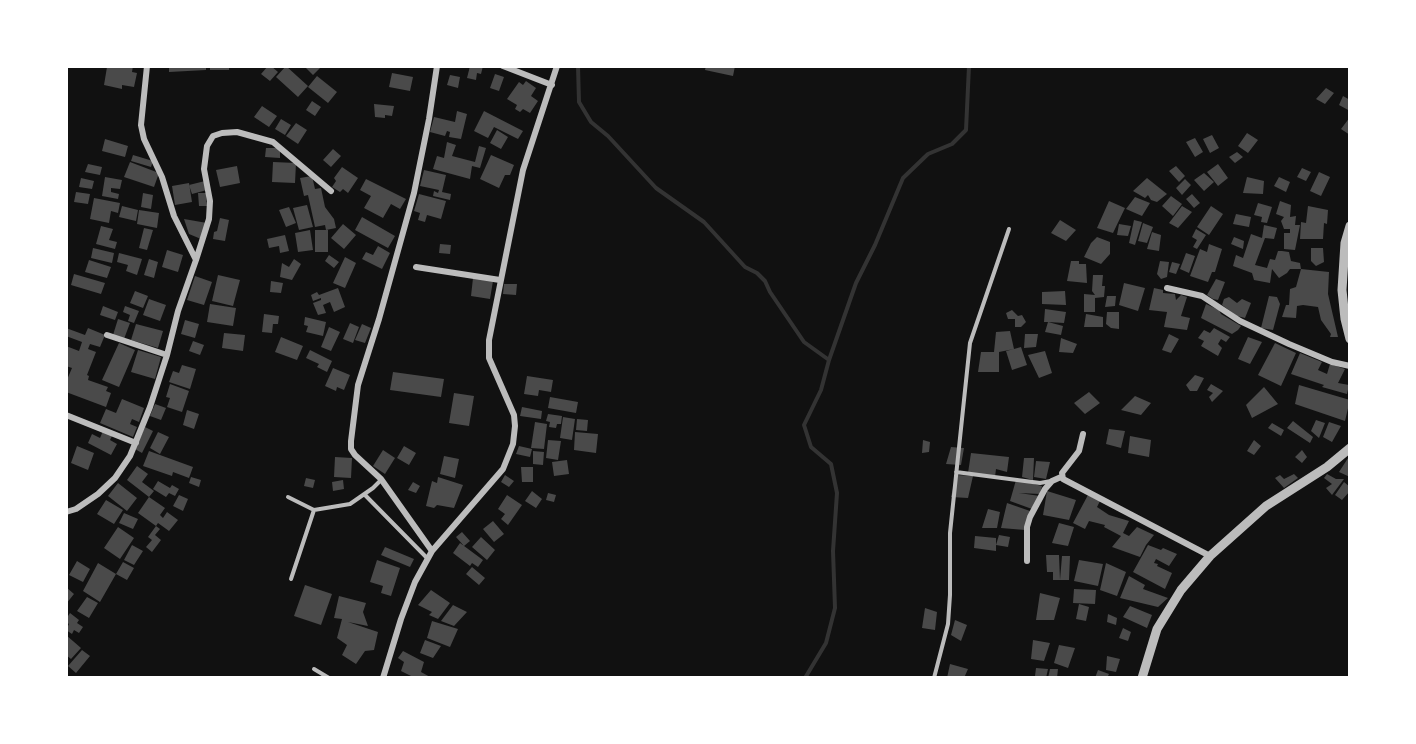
<!DOCTYPE html>
<style>
body{margin:0}
#map{position:relative;width:1416px;height:744px;overflow:hidden;background:#111;font-family:"Fira Sans",sans-serif}
canvas{display:block}
.frame{position:absolute;inset:0;border:68px solid #fff;pointer-events:none}
</style>
<div id="map">
<canvas width="1416" height="744"></canvas>
<div class="frame"></div>
</div>
<script>
const ctx = document.querySelector('canvas').getContext('2d');
ctx.lineJoin = 'round';
function poly(rows) {
  const path = new Path2D();
  for (const r of rows) {
    path.moveTo(r[0], r[1]);
    for (let i = 2; i < r.length; i += 2) path.lineTo(r[i], r[i + 1]);
  }
  return path;
}
function stroke(path, color, width, dash) {
  ctx.strokeStyle = color;
  ctx.lineWidth = width;
  ctx.lineCap = dash ? 'butt' : 'round';
  ctx.setLineDash(dash || []);
  ctx.stroke(path);
}
function fill(path, color) {
  ctx.fillStyle = color;
  ctx.fill(path, 'evenodd');
}
stroke(poly([
 [578,66,579,102,591,122,608,136,656,188,704,222,745,267,757,273,765,281,770,292,804,342,829,360],
 [805,678,826,643,835,608,833,551,837,493,831,464,811,447,804,425,821,390,829,360,856,283,875,245,903,178,928,154,952,144,966,130,969,66]
]), '#333', 4);
fill(poly([
 [114,66,133,66,132,72,137,73,134,87,122,85,122,89,104,85,107,67,114,68],
 [169,66,206,66,206,70,169,72],
 [210,66,229,66,229,70,210,70],
 [268,66,271,66,278,72,270,81,261,74],
 [286,66,308,86,298,97,276,77],
 [304,66,322,66,313,75],
 [470,66,483,66,481,74,477,73,476,80,467,78],
 [706,66,735,66,733,76,705,70],
 [392,73,413,77,410,91,389,87],
 [495,74,504,77,499,91,490,88],
 [450,75,460,77,458,88,447,85],
 [317,76,337,92,328,103,308,87],
 [526,81,536,88,531,96,538,101,530,113,523,109,520,112,515,109,517,105,507,99,519,82,523,85],
 [1326,88,1334,93,1325,104,1316,99],
 [1343,96,1350,100,1350,111,1339,105],
 [312,101,321,107,315,116,306,110],
 [374,104,394,106,392,116,385,115,385,118,375,117],
 [262,106,277,116,269,127,254,117],
 [457,111,467,114,461,139,449,137,450,132,447,131,445,136,430,132,434,117,455,122],
 [484,111,523,131,518,139,494,127,488,138,474,131],
 [1350,117,1350,135,1341,129],
 [281,119,291,125,285,135,275,129],
 [296,123,307,130,298,144,286,136],
 [497,130,508,137,501,149,490,143],
 [1247,133,1258,140,1248,153,1238,146],
 [1212,135,1219,148,1210,153,1203,139],
 [1195,138,1203,152,1195,157,1186,142],
 [105,139,128,146,125,157,102,151],
 [447,142,456,145,452,156,475,162,479,146,486,148,480,168,472,166,470,179,433,169,437,156,444,158],
 [266,148,280,148,280,158,265,157],
 [333,149,341,156,331,167,323,160],
 [1237,152,1243,157,1235,163,1229,157],
 [133,155,153,161,151,167,131,161],
 [491,155,514,165,510,175,505,175,499,188,480,179],
 [130,162,159,173,154,187,124,177],
 [273,162,296,163,295,183,272,182],
 [88,164,102,167,100,175,85,172],
 [1218,164,1228,178,1218,186,1207,172],
 [237,166,240,183,220,187,216,170],
 [1176,166,1185,176,1179,182,1169,171],
 [342,167,358,178,348,193,343,189,340,192,332,187,336,181,334,178],
 [1302,168,1311,172,1306,181,1297,177],
 [424,170,446,175,442,192,451,194,450,200,433,196,434,191,438,193,439,190,420,186],
 [1319,172,1330,177,1321,196,1310,191],
 [1204,173,1214,182,1204,191,1194,180],
 [312,176,315,189,321,188,325,207,334,219,336,228,326,230,325,225,315,227,308,195,304,196,300,178],
 [105,177,122,180,120,189,111,188,111,192,119,194,118,199,102,196],
 [1247,177,1264,181,1263,194,1243,193],
 [1279,177,1290,182,1286,192,1274,186],
 [81,178,94,181,92,189,79,187],
 [1147,178,1167,194,1157,202,1151,200,1148,195,1145,198,1133,191],
 [366,179,406,199,400,209,391,204,383,218,364,208,371,196,360,190],
 [1185,179,1191,185,1182,195,1176,188],
 [205,181,207,190,192,194,189,185],
 [189,183,192,202,175,205,172,186],
 [76,192,90,194,88,204,74,202],
 [143,193,153,195,151,209,141,207],
 [198,193,206,193,207,206,199,206],
 [419,194,446,201,441,219,427,215,425,222,418,220,420,213,414,211],
 [1192,194,1200,203,1194,208,1186,199],
 [1171,196,1182,204,1173,216,1162,206],
 [1135,197,1150,203,1142,216,1126,209],
 [94,198,120,203,118,213,111,211,109,223,90,219],
 [1109,201,1125,208,1113,233,1097,228],
 [1280,201,1291,205,1290,217,1296,216,1295,225,1300,225,1295,250,1284,249,1284,233,1290,233,1290,229,1284,229,1281,221,1284,217,1276,214],
 [1258,203,1272,207,1267,223,1261,222,1262,217,1254,215],
 [307,205,313,227,299,230,293,208],
 [122,206,138,210,136,221,119,217],
 [1182,206,1192,212,1178,228,1169,223],
 [1211,206,1223,214,1209,235,1197,227],
 [1308,206,1328,210,1327,224,1324,223,1323,239,1300,239,1301,222,1306,223],
 [289,207,296,223,286,227,279,210],
 [139,210,159,213,157,228,137,224],
 [1236,214,1251,217,1249,227,1233,224],
 [362,217,395,236,388,248,355,230],
 [220,218,229,220,225,241,213,239,214,232,217,231],
 [184,219,207,223,201,239,189,234],
 [1060,220,1076,230,1066,241,1051,233],
 [1134,220,1142,222,1135,245,1129,243],
 [1143,223,1153,227,1147,243,1138,241],
 [343,224,356,235,344,249,331,238],
 [1119,224,1131,226,1128,236,1117,235],
 [1264,225,1277,228,1274,239,1265,238,1255,265,1267,268,1270,259,1275,260,1278,251,1282,251,1289,252,1291,261,1300,263,1301,269,1290,269,1287,273,1279,278,1272,269,1270,283,1254,280,1252,273,1233,266,1236,255,1243,258,1251,234,1262,238],
 [101,226,113,229,109,240,117,242,115,249,96,244],
 [144,228,153,230,147,250,139,248],
 [1196,229,1206,235,1197,249,1193,247,1197,240,1192,237],
 [310,230,313,250,298,252,295,233],
 [315,230,328,230,328,252,315,252],
 [1152,232,1161,235,1159,251,1147,249],
 [285,235,289,251,280,253,279,246,269,248,267,239],
 [1097,237,1110,242,1110,254,1101,264,1084,257,1091,243],
 [1234,237,1244,241,1243,249,1231,244],
 [440,244,451,245,450,254,439,253],
 [1209,244,1222,249,1215,272,1212,272,1208,282,1190,276,1200,249,1207,252],
 [378,246,390,253,382,269,362,259,366,252,373,255],
 [93,248,114,253,112,263,91,258],
 [1311,248,1323,248,1324,262,1316,266,1311,261],
 [167,250,183,255,178,272,162,267],
 [119,253,142,259,137,275,126,271,128,265,117,262],
 [1186,253,1195,256,1189,273,1180,269],
 [329,255,339,262,334,268,325,261],
 [345,257,356,263,345,288,333,283],
 [149,259,158,262,154,278,144,275],
 [294,259,301,264,292,280,280,277,282,263,289,267],
 [89,260,111,267,107,278,85,272],
 [1071,261,1079,261,1079,264,1086,264,1087,283,1067,281],
 [1160,261,1169,262,1167,277,1161,279,1157,274],
 [1172,262,1180,264,1176,274,1169,272],
 [1301,269,1329,272,1328,294,1338,337,1330,337,1331,334,1321,320,1318,307,1303,305,1297,306,1296,318,1282,317,1286,305,1289,305,1290,289,1296,287],
 [74,274,105,283,101,294,71,285],
 [218,275,240,280,233,306,212,301],
 [1093,275,1103,275,1102,286,1105,286,1104,297,1095,298,1095,312,1084,312,1084,294,1095,295,1092,291],
 [195,276,212,282,204,305,187,300],
 [473,278,493,281,490,299,471,296],
 [1216,279,1225,282,1218,300,1213,299,1207,295],
 [271,281,283,283,281,293,270,292],
 [1124,283,1145,288,1138,311,1119,305],
 [504,284,517,284,516,295,503,294],
 [338,288,345,307,334,312,330,302,323,305,326,313,318,315,313,303,321,300,321,298,313,301,311,295,317,292,319,295],
 [1154,288,1163,290,1163,293,1175,294,1176,300,1181,295,1187,297,1181,316,1190,318,1187,330,1164,327,1167,312,1149,310],
 [135,291,148,296,143,308,130,303],
 [1065,291,1066,305,1042,304,1042,292],
 [1107,296,1116,296,1115,306,1105,307],
 [1269,296,1277,297,1280,304,1273,330,1261,328],
 [1229,297,1237,303,1242,299,1251,303,1245,318,1237,316,1222,305,1224,299],
 [149,299,166,305,160,321,143,315],
 [210,304,236,308,233,326,207,322],
 [1206,304,1219,310,1221,314,1241,326,1238,330,1232,334,1201,318],
 [103,306,118,312,115,320,100,315],
 [125,306,139,311,134,323,128,321,130,315,123,312],
 [1045,309,1066,312,1064,323,1048,322,1063,326,1061,335,1045,332,1048,322,1044,322],
 [1012,310,1018,316,1022,315,1026,322,1021,327,1015,327,1015,319,1008,319,1006,313],
 [1107,312,1119,312,1119,329,1111,328,1106,324],
 [264,314,279,316,278,324,273,324,272,333,262,332],
 [1086,314,1103,317,1103,327,1084,327],
 [305,317,326,322,323,336,306,332,308,326,304,325],
 [118,319,130,323,124,339,113,335],
 [185,320,199,324,195,338,181,334],
 [350,323,359,327,353,343,343,339],
 [136,324,163,331,158,348,131,340],
 [362,324,371,328,365,343,355,340],
 [329,327,340,332,331,351,321,347],
 [66,328,85,335,88,328,105,335,100,347,90,344,88,349,96,352,87,375,89,376,88,380,108,387,106,391,111,393,106,407,66,392,66,382,72,368,66,366,66,346,79,351,82,342,66,336],
 [1214,328,1230,337,1226,342,1221,339,1218,344,1222,348,1218,356,1201,346,1204,341,1198,338,1204,330,1210,333],
 [1010,331,1014,349,1021,347,1027,365,1012,370,1006,351,1014,349,999,352,999,372,978,372,981,352,994,352,996,332],
 [224,333,245,335,243,351,222,348],
 [1025,334,1038,334,1036,347,1024,348],
 [1169,334,1179,339,1171,353,1162,350],
 [281,337,303,346,297,360,275,352],
 [1248,337,1262,342,1250,364,1238,359],
 [1061,338,1077,344,1073,353,1059,352],
 [193,341,204,345,200,355,189,351],
 [119,343,135,350,119,387,102,380],
 [1275,343,1296,353,1281,386,1258,375],
 [138,350,161,357,155,379,131,372],
 [310,350,332,361,327,372,317,367,319,364,306,358],
 [1045,351,1052,373,1039,378,1028,355],
 [1300,353,1322,362,1318,370,1327,374,1330,364,1345,369,1338,383,1349,385,1347,394,1322,387,1324,385,1291,374],
 [182,365,196,369,190,389,169,382,173,371,179,373],
 [333,368,350,375,344,390,337,387,336,391,325,386],
 [393,372,444,379,441,397,390,390],
 [1195,375,1204,378,1197,391,1190,391,1186,385],
 [527,376,553,380,551,392,539,390,538,396,524,394],
 [170,384,189,391,182,412,167,407,170,398,166,397],
 [1211,384,1223,391,1212,402,1209,397,1213,393,1207,390],
 [1299,385,1350,400,1345,421,1295,404],
 [1264,387,1278,404,1252,418,1246,405],
 [1089,392,1100,403,1085,414,1074,403],
 [454,393,474,396,469,426,449,423],
 [1135,396,1151,403,1141,415,1121,410],
 [550,397,578,402,576,413,548,408],
 [122,399,144,408,139,422,132,419,130,424,137,427,133,437,100,423,106,409,116,413],
 [155,404,166,408,161,420,150,416],
 [522,407,542,411,541,419,520,416],
 [187,410,199,414,194,429,183,425],
 [548,414,562,416,561,424,557,424,556,428,549,427,550,422,546,421],
 [563,417,575,419,572,440,560,438],
 [577,419,588,420,587,431,576,430],
 [1316,420,1325,423,1319,438,1311,431],
 [1293,421,1313,437,1310,443,1287,428],
 [535,422,547,424,544,449,531,448],
 [1329,422,1341,426,1332,442,1323,437],
 [1272,423,1284,430,1281,436,1268,428],
 [145,427,153,431,142,453,135,449],
 [1109,429,1125,431,1121,448,1106,444],
 [103,431,112,436,110,440,117,444,111,455,88,443,92,434,100,438],
 [158,432,169,437,160,454,150,448],
 [575,432,598,434,596,453,574,450],
 [1130,436,1151,440,1149,457,1128,453],
 [548,440,561,441,558,460,546,458],
 [923,440,930,442,929,452,922,453],
 [1254,440,1261,446,1254,455,1247,451],
 [77,446,94,453,88,470,71,463],
 [404,446,416,453,409,465,397,458],
 [519,446,532,449,530,457,516,454],
 [951,447,964,448,961,465,946,464],
 [383,450,395,458,385,474,373,466],
 [1302,450,1307,457,1302,463,1295,457],
 [149,451,193,467,189,478,173,472,172,476,143,466],
 [533,451,544,452,543,465,533,464],
 [971,453,1009,457,1007,472,996,469,995,477,968,473],
 [1350,455,1350,477,1339,472],
 [444,456,459,459,455,478,440,474],
 [335,457,352,458,351,478,334,477],
 [1024,458,1034,458,1033,480,1022,477],
 [567,460,569,474,554,476,552,462],
 [1036,461,1050,462,1046,479,1034,477],
 [137,466,148,474,142,482,154,491,149,497,127,480],
 [521,467,533,467,533,482,522,482],
 [1294,474,1298,478,1284,488,1275,478,1280,475,1284,479],
 [1327,474,1336,479,1344,479,1332,495,1326,488,1332,484,1324,478],
 [505,475,514,481,509,487,501,482],
 [956,475,973,476,968,498,951,497],
 [191,477,201,480,199,487,189,483],
 [438,477,463,485,454,508,437,505,434,508,426,506,432,481,437,483],
 [306,478,315,480,313,488,304,486],
 [343,480,344,489,333,491,332,482],
 [1016,480,1042,486,1040,494,1019,493,1040,496,1032,509,1010,501],
 [158,481,170,488,172,485,179,489,175,496,169,493,166,497,153,489],
 [413,482,420,486,416,493,408,490],
 [1344,482,1350,487,1350,491,1342,500,1335,495],
 [118,483,137,498,127,511,108,496],
 [532,491,542,499,536,508,525,501],
 [1047,491,1076,500,1069,520,1043,515],
 [548,493,556,495,554,502,546,500],
 [179,495,188,499,183,511,173,506],
 [507,495,522,505,508,525,501,519,505,514,498,509],
 [1088,495,1100,501,1097,507,1109,515,1129,521,1123,533,1129,536,1137,527,1154,535,1146,545,1140,557,1112,547,1121,536,1104,527,1105,525,1089,521,1085,529,1073,523],
 [149,497,165,508,160,515,163,518,167,512,178,520,169,531,158,523,156,526,138,513],
 [106,500,123,510,114,524,97,514],
 [1007,503,1030,511,1025,530,1001,528],
 [988,509,1000,512,997,528,982,528],
 [124,513,138,519,133,529,119,523],
 [493,521,504,534,494,542,483,529],
 [1059,523,1074,527,1068,546,1052,543],
 [156,526,160,529,155,535,161,540,152,552,146,547,152,540,148,537],
 [118,527,134,538,120,559,104,548],
 [462,532,470,541,464,546,456,537],
 [999,535,1010,537,1008,547,996,545,996,551,974,548,975,536,996,538,996,545],
 [481,537,495,550,487,560,472,547],
 [460,543,483,560,478,567,472,563,470,566,453,553],
 [132,545,143,551,134,565,124,560],
 [1148,545,1161,550,1163,548,1177,554,1169,566,1156,559,1154,563,1158,564,1157,566,1172,573,1165,589,1133,572],
 [385,547,414,559,410,567,381,555],
 [1046,555,1059,555,1060,580,1062,556,1070,556,1069,580,1053,580,1053,572,1047,572],
 [377,560,400,568,391,596,381,593,383,586,370,582],
 [1079,560,1103,564,1098,586,1074,581],
 [77,561,90,569,83,582,69,575],
 [123,562,134,568,127,580,116,574],
 [98,563,116,574,100,602,83,591],
 [1106,563,1126,572,1117,596,1100,590],
 [472,567,485,578,479,585,466,574],
 [1129,576,1145,585,1143,589,1168,598,1158,607,1120,598],
 [305,585,332,594,321,625,294,616],
 [66,587,74,594,66,604],
 [1074,589,1096,590,1095,604,1073,603],
 [431,590,450,603,438,619,429,615,432,612,418,605],
 [1040,593,1060,598,1054,620,1036,620],
 [339,596,366,603,363,612,368,626,348,622,378,632,374,650,365,651,356,664,342,655,347,645,337,638,342,619,334,618],
 [87,597,98,603,89,618,77,611],
 [1079,604,1089,607,1086,621,1076,619],
 [453,605,467,612,454,626,441,621],
 [1130,606,1152,615,1147,628,1123,617],
 [925,608,937,612,935,630,922,628],
 [70,613,79,620,77,623,83,627,79,633,74,630,72,634,66,630,69,624,66,622,66,619],
 [1108,614,1117,618,1116,625,1107,622],
 [955,620,967,625,961,641,951,635],
 [432,621,458,629,450,647,427,638],
 [1123,628,1131,632,1128,641,1119,638],
 [66,635,81,648,71,659,66,655,68,650,66,648],
 [425,640,441,646,433,658,420,653],
 [1033,640,1050,643,1044,661,1031,659],
 [1059,645,1075,648,1068,668,1054,663],
 [82,650,90,656,76,673,68,666],
 [403,651,424,662,421,672,432,678,415,678,401,671,404,662,398,658],
 [1107,656,1120,659,1116,672,1106,670],
 [950,664,968,669,964,678,947,678],
 [1036,668,1048,669,1046,678,1035,676],
 [1050,669,1058,669,1057,678,1048,678],
 [1098,670,1109,674,1107,678,1095,678]
]), '#4a4a4a');
stroke(poly([
 [956,472,1040,483,1051,481],
 [364,494,428,559],
 [288,497,314,510],
 [291,579,314,510,350,504,373,488,381,480],
 [314,669,329,678],
 [934,678,948,624,950,595,950,533,970,343,1009,229]
]), '#bcbcbc', 4);
stroke(poly([
 [503,66,552,85],
 [196,260,209,219,210,201,204,169,207,146,213,136,222,133,237,132,273,142,331,191],
 [416,267,500,280],
 [1167,288,1202,296,1240,321,1289,344,1332,362,1350,366],
 [107,335,167,355],
 [66,415,136,443],
 [1083,434,1079,451,1062,473,1063,479,1210,556],
 [66,512,76,509,98,494,115,478,130,456,150,407,167,355,178,311,196,260,174,216,162,177,144,139,141,125,147,66],
 [432,551,381,479,355,455,351,449,351,441,358,385,379,319,414,193,429,119,437,66],
 [1027,561,1027,527,1030,517,1045,489,1052,481,1061,477],
 [383,678,401,619,415,582,432,551,503,469,513,444,515,426,514,415,489,358,489,340,523,170,557,66]
]), '#bcbcbc', 6);
stroke(poly([
 [1350,226,1345,243,1342,290,1345,319,1350,339],
 [1142,678,1157,629,1181,590,1210,556,1266,506,1327,467,1350,448]
]), '#bcbcbc', 9);
</script>
